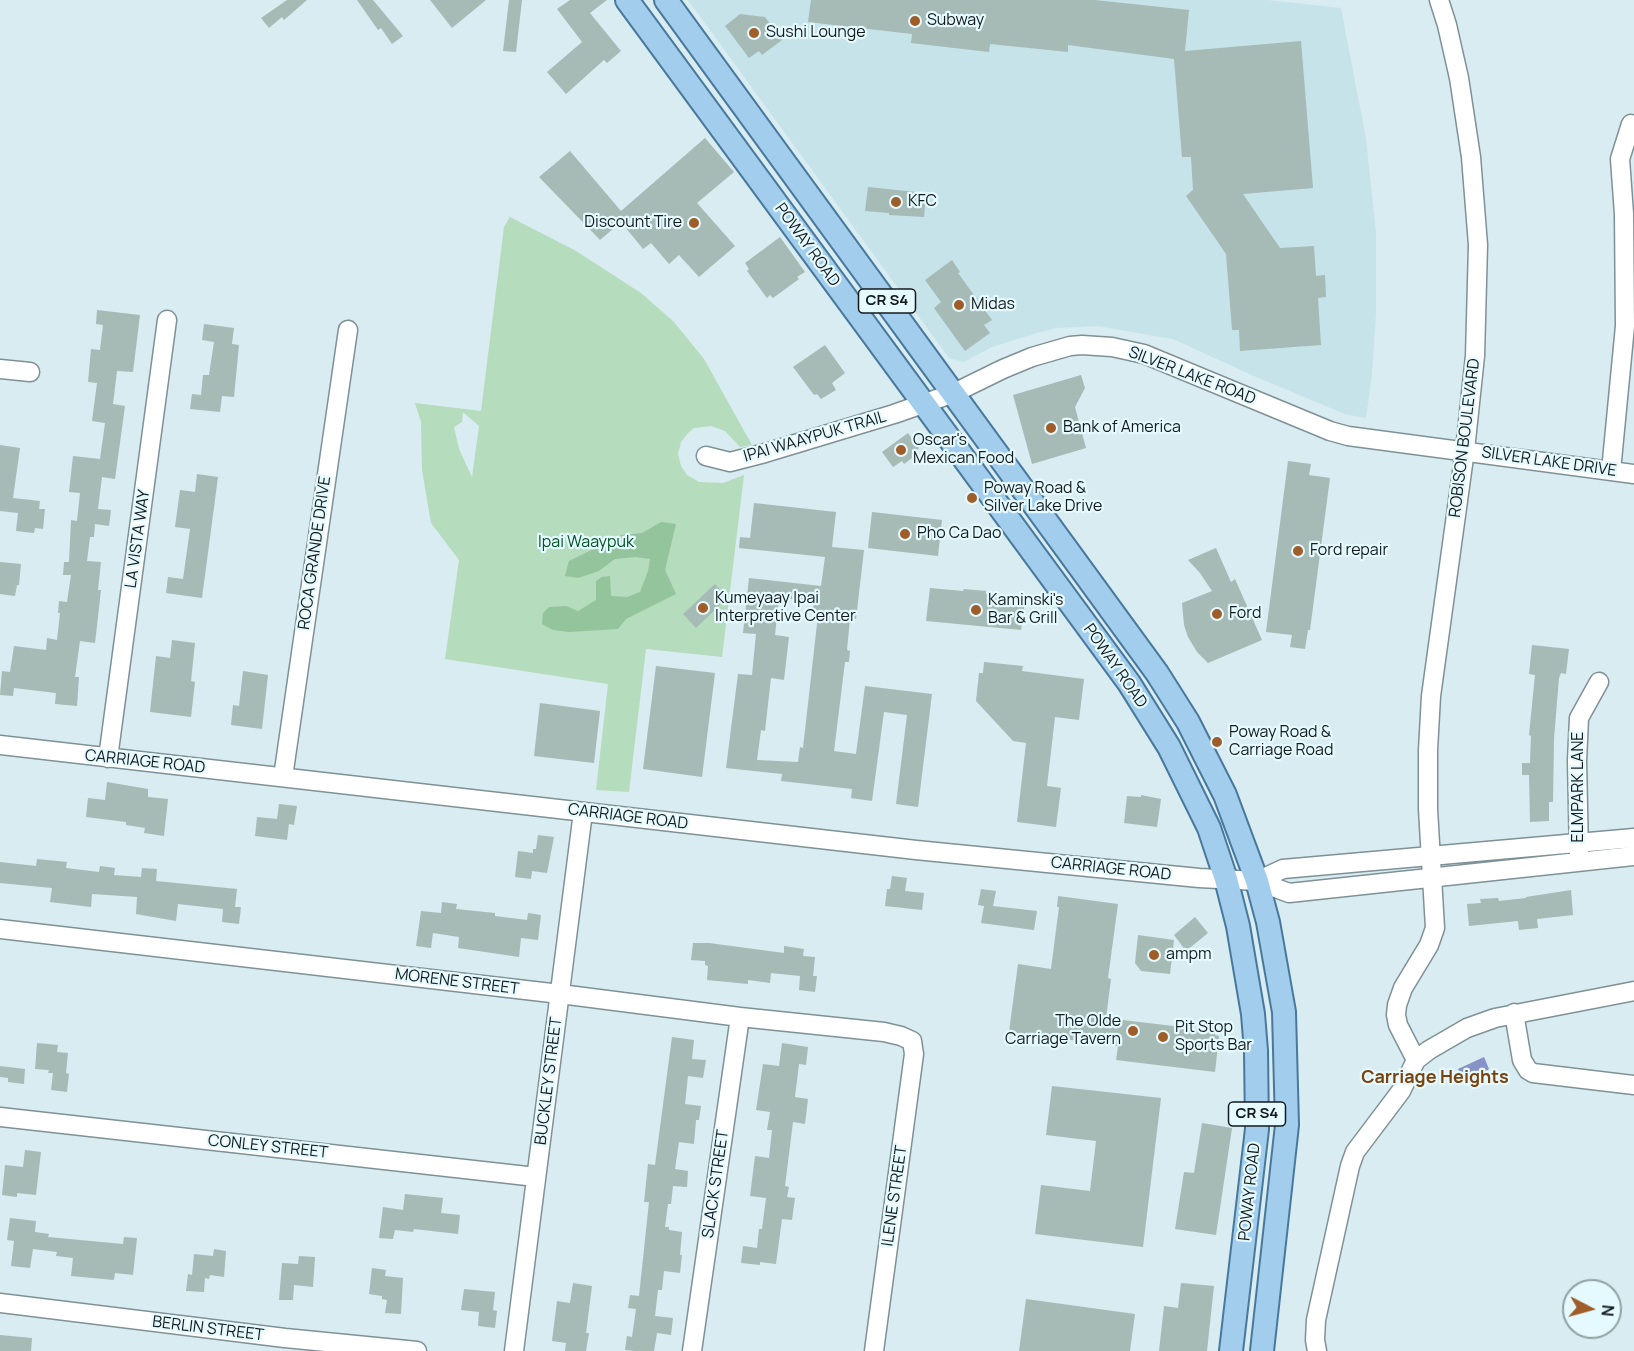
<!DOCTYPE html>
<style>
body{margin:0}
#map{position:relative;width:1634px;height:1351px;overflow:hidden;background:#d8ecf1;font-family:Manrope,sans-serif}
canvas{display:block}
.north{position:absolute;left:1562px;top:1279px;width:60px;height:60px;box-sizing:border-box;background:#e5fafe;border:2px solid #91a1a4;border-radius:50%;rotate:96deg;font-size:16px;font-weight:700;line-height:24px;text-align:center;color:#141b1d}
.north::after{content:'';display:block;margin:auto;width:21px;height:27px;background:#9f5e29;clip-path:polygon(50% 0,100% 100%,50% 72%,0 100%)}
</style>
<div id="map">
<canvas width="1634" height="1351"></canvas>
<div class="north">N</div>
</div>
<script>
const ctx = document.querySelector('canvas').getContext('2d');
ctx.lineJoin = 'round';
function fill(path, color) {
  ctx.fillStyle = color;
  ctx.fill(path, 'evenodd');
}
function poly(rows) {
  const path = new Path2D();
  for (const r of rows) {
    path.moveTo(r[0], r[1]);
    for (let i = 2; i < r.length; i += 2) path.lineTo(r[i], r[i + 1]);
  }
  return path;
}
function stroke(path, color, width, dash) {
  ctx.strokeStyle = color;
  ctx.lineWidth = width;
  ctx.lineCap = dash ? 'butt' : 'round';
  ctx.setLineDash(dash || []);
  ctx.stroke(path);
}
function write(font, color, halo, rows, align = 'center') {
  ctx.font = font + ' Manrope,sans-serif';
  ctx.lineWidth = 4.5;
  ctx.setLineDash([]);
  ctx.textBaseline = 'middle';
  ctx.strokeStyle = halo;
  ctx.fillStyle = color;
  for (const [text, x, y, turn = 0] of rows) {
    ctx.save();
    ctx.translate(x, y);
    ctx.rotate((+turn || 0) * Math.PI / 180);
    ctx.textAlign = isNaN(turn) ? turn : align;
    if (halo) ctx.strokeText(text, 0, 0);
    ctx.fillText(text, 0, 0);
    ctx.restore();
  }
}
fill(poly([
 [688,0,1267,0,1341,8,1366,139,1376,232,1376,313,1372,373,1366,418,1345,414,1256,377,1173,339,1097,326,1057,328,1040,332,992,347,964,362,949,358]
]), '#c5e3e9');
fill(poly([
 [510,217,576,251,641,293,674,322,704,359,752,445,740,447,725,431,711,426,694,428,688,433,681,442,678,454,681,466,687,475,699,482,723,483,744,475,722,657,646,649,629,792,596,790,608,684,445,659,459,560,431,523,422,470,421,422,415,403,481,411,504,227],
 [463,412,479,426,472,477,459,449,454,427,462,422]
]), '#b5dcbc');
fill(poly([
 [661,522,676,524,665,570,676,594,626,619,618,629,569,632,553,630,542,624,543,613,549,607,566,606,578,611,596,600,596,581,602,577,610,576,611,596,627,597,640,592,648,571,650,559,635,557,615,559,599,571,578,578,565,576,569,561,622,535,642,533]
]), '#93c49c');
fill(poly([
 [1484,1057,1489,1069,1473,1080,1462,1079,1458,1069]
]), '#8793c6');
fill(poly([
 [287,0,307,0,284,20,282,17,269,28,261,18],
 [357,0,373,0,403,36,392,44,381,28,378,30],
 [430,0,486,0,452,28],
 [509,0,522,0,516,52,503,51],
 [570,0,607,0,590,13,621,51,607,63,604,60,566,94,547,72,582,42,557,9],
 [811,0,1095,0,1189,10,1185,51,1301,41,1313,188,1243,194,1280,248,1314,246,1316,276,1325,275,1326,297,1318,298,1321,345,1240,351,1239,330,1232,330,1226,254,1186,196,1193,190,1191,157,1182,157,1174,59,1068,45,1068,52,990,44,989,52,911,43,912,34,808,22],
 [740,14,765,17,782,40,762,55,759,51,749,58,725,26],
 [705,138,734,172,697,203,735,246,699,277,679,255,669,264,651,243,643,249,621,222,600,240,539,177,570,151,621,211],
 [868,187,926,193,924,217,889,215,889,213,865,211],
 [780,237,805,272,797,277,799,279,773,298,770,295,767,298,747,271,749,269,745,263],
 [952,260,960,272,958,273,992,320,984,325,990,333,965,351,934,308,941,302,925,280],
 [97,310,140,315,133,372,117,371,113,404,125,406,115,479,102,477,98,509,111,510,109,526,95,524,94,537,90,537,87,561,101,562,98,590,101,590,95,643,80,641,75,677,79,677,77,706,55,704,56,693,14,688,13,696,0,695,2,671,10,672,14,646,46,650,47,638,57,640,60,613,58,613,59,601,67,602,71,575,63,575,64,562,69,562,71,520,77,521,80,493,69,492,73,456,100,459,105,423,92,421,97,383,88,382,91,349,100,350,103,325,96,324],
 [204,324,234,328,232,344,239,345,234,397,222,396,220,412,190,409,192,394,201,395,203,375,209,375,214,342,202,340],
 [825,345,845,373,832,383,836,390,821,399,817,394,814,395,793,367],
 [1081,375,1085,388,1075,407,1086,448,1032,464,1013,395],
 [908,433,919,448,914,453,916,455,904,464,902,461,893,467,882,452],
 [0,445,20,448,13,498,40,501,39,509,45,509,43,529,35,528,34,533,16,531,18,513,0,511],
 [1288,461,1311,464,1309,475,1330,478,1310,630,1308,630,1305,649,1290,647,1292,635,1266,632],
 [197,474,218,477,202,598,166,593,168,577,183,579,190,529,175,527,180,490,195,492],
 [754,503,836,512,832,547,864,550,856,619,850,618,847,650,850,651,849,662,845,662,834,751,856,754,865,686,932,694,918,807,896,804,907,715,884,712,872,801,851,798,852,789,781,781,782,774,726,768,738,674,752,675,756,634,743,633,749,578,821,586,825,557,739,548,740,537,750,538],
 [779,598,814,601,812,614,818,615,803,748,800,747,798,762,757,760,761,730,765,731,771,678,784,680,789,637,775,635],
 [872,512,942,520,938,556,868,548],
 [1216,548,1231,582,1235,579,1262,640,1208,663,1197,652,1188,637,1184,625,1182,603,1212,591,1200,573,1188,560],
 [0,562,21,564,19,585,17,585,15,596,0,594],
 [715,584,724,594,719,598,723,602,696,628,683,614],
 [930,588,963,591,964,589,986,591,986,594,1025,600,1021,630,926,621],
 [172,640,195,643,191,681,195,682,191,717,150,712,156,656,170,658],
 [1532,645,1569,649,1566,674,1561,673,1559,678,1554,739,1553,802,1549,802,1549,821,1530,822,1529,775,1522,775,1522,763,1530,763,1531,736,1529,735,1535,675,1529,674],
 [984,662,1023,666,1022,671,1084,679,1079,720,1055,717,1047,786,1061,788,1056,827,1017,822,1026,743,1013,741,976,701,979,673,983,673],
 [656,666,715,673,702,777,643,769],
 [243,671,268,675,262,729,231,725,233,705,239,706],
 [540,703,600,711,594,763,534,756],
 [107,782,148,789,148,797,168,799,164,836,144,833,145,828,126,825,126,822,86,817,88,798,105,800],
 [1141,795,1161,799,1157,827,1124,823,1127,796,1141,797],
 [279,804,297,806,294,825,289,824,287,840,255,836,257,817,277,819],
 [538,835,554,837,547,873,532,871,531,879,515,877,518,851,533,853,533,849,536,849],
 [37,859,67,862,66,868,99,872,100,866,115,868,114,875,141,877,142,868,157,869,156,881,237,889,235,907,241,907,239,924,222,922,223,909,178,904,176,921,136,914,137,897,92,894,91,907,50,902,52,888,0,883,0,862,36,866],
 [892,876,907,878,905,891,924,893,922,910,885,906,887,889,890,889],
 [981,889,996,891,993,906,1037,911,1034,930,981,923,984,906,978,905],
 [1571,890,1573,915,1537,919,1538,928,1519,930,1518,921,1469,926,1467,904,1481,903,1480,899,1498,898,1499,901,1526,898,1526,897],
 [1058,896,1118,904,1108,978,1111,979,1106,1018,1215,1031,1215,1035,1219,1036,1215,1072,1116,1060,1118,1046,1009,1032,1018,964,1051,969,1059,907,1057,907],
 [442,902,457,904,456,909,495,913,495,916,527,920,528,913,541,915,538,940,521,938,519,957,458,948,459,937,433,933,431,948,416,946,421,911,441,913],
 [1195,917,1208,933,1186,951,1174,935],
 [1138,935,1174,940,1170,974,1141,971,1135,963],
 [693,943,709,943,784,953,784,946,804,949,803,956,815,957,813,976,817,976,815,992,799,990,800,976,771,973,770,983,748,980,748,984,707,980,708,966,705,965,705,961,691,960],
 [672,1037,694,1040,692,1059,706,1060,703,1078,688,1076,685,1104,701,1106,699,1120,696,1120,694,1144,679,1142,675,1169,688,1171,687,1187,673,1186,671,1204,668,1204,665,1227,669,1227,669,1230,682,1232,680,1255,682,1255,680,1273,664,1271,662,1290,658,1290,655,1316,673,1318,671,1335,657,1333,654,1351,635,1351,625,1350,627,1336,632,1337,636,1309,628,1308,630,1295,639,1296,649,1202,644,1202,648,1164,655,1165],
 [37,1043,58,1045,57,1052,68,1053,66,1073,69,1074,67,1092,51,1090,53,1073,48,1073,49,1070,35,1069],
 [782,1043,808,1047,806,1065,799,1064,795,1097,808,1099,805,1124,793,1122,785,1186,789,1187,787,1197,795,1198,792,1220,782,1219,776,1264,760,1262,760,1265,741,1263,743,1246,757,1248,759,1229,762,1229,766,1198,750,1196,755,1156,769,1158,772,1130,767,1130,770,1112,756,1110,763,1064,779,1066],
 [0,1066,25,1069,24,1084,8,1082,8,1078,0,1077],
 [1052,1086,1161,1098,1143,1247,1035,1234,1041,1185,1090,1191,1096,1141,1046,1135],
 [1202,1123,1232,1128,1216,1235,1175,1229,1184,1172,1194,1173],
 [25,1150,41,1152,36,1195,17,1193,17,1197,2,1195,5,1165,23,1167],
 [405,1194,443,1198,441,1213,460,1215,458,1234,414,1229,413,1232,395,1230,393,1239,379,1238,383,1207,403,1210],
 [10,1218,36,1221,35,1232,49,1234,48,1237,123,1244,124,1237,137,1238,133,1275,115,1273,114,1280,71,1276,73,1258,56,1256,57,1252,33,1249,30,1268,11,1266,14,1241,7,1240],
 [214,1249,226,1251,224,1277,210,1275,209,1279,205,1278,204,1292,186,1291,188,1274,192,1275,194,1254,213,1256],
 [299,1256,315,1257,313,1287,294,1285,293,1300,279,1300,282,1263,298,1264],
 [372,1268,386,1270,385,1276,403,1278,401,1314,385,1313,387,1300,382,1299,382,1296,369,1294],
 [573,1283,592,1286,586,1333,589,1333,586,1351,565,1351,566,1343,552,1341,557,1301,570,1303],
 [1181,1283,1214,1286,1207,1351,1159,1351,1164,1306,1178,1308],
 [464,1289,495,1292,493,1310,497,1311,495,1328,478,1326,479,1312,461,1310],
 [1026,1299,1135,1314,1130,1351,1019,1351],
 [0,1335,32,1338,31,1351,0,1351]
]), '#a6bab6');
const minor = poly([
 [0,369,30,372],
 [706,456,730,462,765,453,894,414,954,393,1003,369,1032,357,1070,346,1082,345,1112,347,1144,354,1330,431,1348,436,1634,474],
 [1611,471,1625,326,1624,214,1620,159,1631,124],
 [0,745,916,850,1199,878,1257,881,1289,893,1634,856],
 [108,758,167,320],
 [283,777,348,330],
 [1579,855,1577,761,1579,718,1599,682],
 [1257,881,1283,869,1634,838],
 [0,929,560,994,740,1017,884,1032,901,1036,912,1041,914,1054,874,1351],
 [1514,1013,1522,1060,1528,1070,1533,1073,1634,1085],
 [1416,1060,1429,1050,1467,1028,1495,1018,1634,991],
 [0,1117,536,1177],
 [0,1303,285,1338,417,1351],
 [514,1351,583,812],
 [692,1351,740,1017],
 [1317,1351,1315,1340,1316,1320,1350,1166,1355,1152,1401,1091,1416,1060,1398,1025,1396,1015,1397,1005,1403,988,1429,945,1435,928,1428,809,1428,750,1431,696,1465,450,1475,356,1478,245,1471,157,1459,78,1447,25,1439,0]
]);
const major = poly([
 [627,0,1129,683,1169,747,1209,828,1226,879,1238,926,1253,1014,1256,1051,1257,1129,1231,1351],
 [666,0,1157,673,1188,722,1225,795,1257,881,1268,922,1284,1012,1287,1125,1262,1351]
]);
stroke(minor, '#7e9196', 21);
stroke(major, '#48799c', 26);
stroke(minor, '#fff', 18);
stroke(major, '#a2cded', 22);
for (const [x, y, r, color] of [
 [915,21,6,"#9f5e29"],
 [754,33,6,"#9f5e29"],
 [896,202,6,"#9f5e29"],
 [694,223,6,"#9f5e29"],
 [959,305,6,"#9f5e29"],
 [1051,428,6,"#9f5e29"],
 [901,450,6,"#9f5e29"],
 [972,498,6,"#9f5e29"],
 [905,534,6,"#9f5e29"],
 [1298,551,6,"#9f5e29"],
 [703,608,6,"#9f5e29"],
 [976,610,6,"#9f5e29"],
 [1217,614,6,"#9f5e29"],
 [1217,742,6,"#9f5e29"],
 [1154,955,6,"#9f5e29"],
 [1133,1031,6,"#9f5e29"],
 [1163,1037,6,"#9f5e29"]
]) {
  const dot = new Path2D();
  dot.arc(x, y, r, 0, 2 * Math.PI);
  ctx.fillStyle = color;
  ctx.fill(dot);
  stroke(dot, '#e5fafe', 2);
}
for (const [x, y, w] of [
 [887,301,57],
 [1257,1114,57]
]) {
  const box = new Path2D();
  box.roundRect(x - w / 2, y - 12, w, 24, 4.5);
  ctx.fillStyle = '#e5fafe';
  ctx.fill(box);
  stroke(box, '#141b1d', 1.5);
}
write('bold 15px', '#141b1d', null, [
 ["CR S4",887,301],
 ["CR S4",1257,1114]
]);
write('16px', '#141b1d', '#e5fafe', [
 ["Subway",927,21],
 ["Sushi Lounge",766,33],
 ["KFC",908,202],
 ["Discount Tire",682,223,"right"],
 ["Midas",971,305],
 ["Bank of America",1063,428],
 ["Oscar's",913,441],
 ["Mexican Food",913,459],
 ["Poway Road &",984,489],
 ["Silver Lake Drive",984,507],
 ["Pho Ca Dao",917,534],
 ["Ford repair",1310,551],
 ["Kumeyaay Ipai",715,599],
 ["Interpretive Center",715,617],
 ["Kaminski's",988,601],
 ["Bar & Grill",988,619],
 ["Ford",1229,614],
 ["Poway Road &",1229,733],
 ["Carriage Road",1229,751],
 ["ampm",1166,955],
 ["The Olde",1121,1022,"right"],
 ["Carriage Tavern",1121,1040,"right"],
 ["Pit Stop",1175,1028],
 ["Sports Bar",1175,1046]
], 'left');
write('16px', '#141b1d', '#e5fafe', [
 ["POWAY ROAD",807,245,54],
 ["SILVER LAKE ROAD",1192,376,21],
 ["IPAI WAAYPUK TRAIL",815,437,-16],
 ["ROBISON BOULEVARD",1465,438,-83],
 ["SILVER LAKE DRIVE",1549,462,8],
 ["LA VISTA WAY",138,539,-82],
 ["ROCA GRANDE DRIVE",315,553,-82],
 ["POWAY ROAD",1115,666,55],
 ["CARRIAGE ROAD",145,762,6],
 ["ELMPARK LANE",1579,787,-90],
 ["CARRIAGE ROAD",628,817,7],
 ["CARRIAGE ROAD",1111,869,6],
 ["MORENE STREET",457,982,7],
 ["BUCKLEY STREET",549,1081,-83],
 ["CONLEY STREET",268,1147,6],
 ["SLACK STREET",716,1184,-82],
 ["POWAY ROAD",1250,1192,-84],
 ["ILENE STREET",895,1196,-82],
 ["BERLIN STREET",208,1329,7]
]);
write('16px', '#005322', '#e5fafe', [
 ["Ipai Waaypuk",586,543]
]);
write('bold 18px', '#7b420d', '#e5fafe', [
 ["Carriage Heights",1435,1078]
]);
</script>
